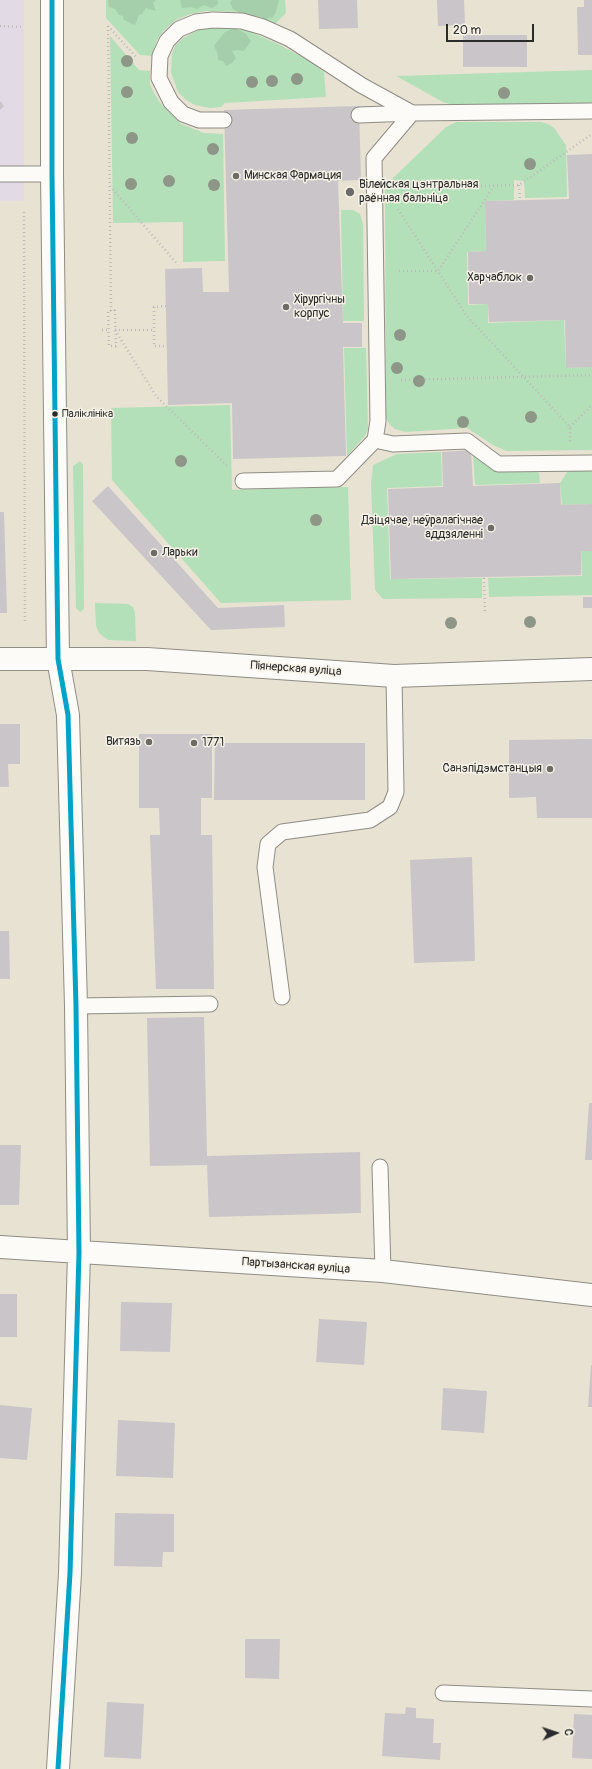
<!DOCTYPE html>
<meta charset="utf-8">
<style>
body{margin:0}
#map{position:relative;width:592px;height:1769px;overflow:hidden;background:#e8e2d2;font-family:Pangolin,sans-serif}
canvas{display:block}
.north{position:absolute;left:536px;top:1713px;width:40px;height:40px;-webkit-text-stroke:3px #f7f3e8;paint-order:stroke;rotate:87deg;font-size:11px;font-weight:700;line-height:16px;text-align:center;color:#2b2b2b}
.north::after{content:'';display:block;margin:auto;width:14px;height:18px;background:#2b2b2b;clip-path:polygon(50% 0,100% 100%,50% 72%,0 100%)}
.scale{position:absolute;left:446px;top:24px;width:88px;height:18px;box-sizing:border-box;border:2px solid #2b2b2b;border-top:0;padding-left:5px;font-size:12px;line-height:14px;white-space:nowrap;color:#2b2b2b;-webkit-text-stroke:3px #f7f3e8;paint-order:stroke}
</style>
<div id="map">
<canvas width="592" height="1769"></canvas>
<div class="north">С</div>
<div class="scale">20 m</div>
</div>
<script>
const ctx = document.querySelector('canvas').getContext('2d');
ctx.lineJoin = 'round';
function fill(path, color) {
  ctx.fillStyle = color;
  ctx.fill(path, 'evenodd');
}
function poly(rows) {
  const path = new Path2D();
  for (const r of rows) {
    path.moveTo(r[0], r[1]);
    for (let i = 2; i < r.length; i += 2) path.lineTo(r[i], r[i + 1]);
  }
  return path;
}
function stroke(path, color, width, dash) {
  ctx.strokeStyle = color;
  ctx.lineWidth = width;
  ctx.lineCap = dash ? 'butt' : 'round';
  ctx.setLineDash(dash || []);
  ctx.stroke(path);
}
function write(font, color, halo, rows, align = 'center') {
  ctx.font = font + ' Pangolin,sans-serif';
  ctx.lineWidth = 3;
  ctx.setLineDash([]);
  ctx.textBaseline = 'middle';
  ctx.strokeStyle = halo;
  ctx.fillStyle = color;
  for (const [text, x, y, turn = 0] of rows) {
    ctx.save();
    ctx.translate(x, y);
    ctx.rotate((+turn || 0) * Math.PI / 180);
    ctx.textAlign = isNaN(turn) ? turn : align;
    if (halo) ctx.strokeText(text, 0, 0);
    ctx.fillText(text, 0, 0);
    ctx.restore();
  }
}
fill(poly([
 [0,0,24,0,24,201,0,201]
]), '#e2dbe6');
fill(poly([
 [106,0,285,0,286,13,275,24,258,15,242,12,206,11,190,14,176,20,164,30,157,40,152,56,140,55,106,18],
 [207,28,229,28,249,31,280,45,309,61,324,72,326,97,225,103,221,107,210,108,195,105,186,100,178,92,171,73,172,54,175,46,183,38,198,30],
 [110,36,139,70,150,71,150,84,153,91,161,104,181,124,204,133,223,134,225,261,183,262,183,222,113,223],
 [592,70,592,105,457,106,443,102,396,76],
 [456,122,541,122,548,124,554,128,566,145,567,197,525,198,524,181,514,180,514,200,485,201,486,251,467,252,468,305,488,304,488,323,564,320,566,368,592,367,592,450,506,451,493,445,467,428,406,432,395,429,390,425,386,418,385,189,388,183,446,127],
 [341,210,353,210,360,214,363,224,364,321,343,321],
 [366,348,368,429,365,436,347,456,344,348],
 [230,405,232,490,348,487,351,600,221,603,112,480,111,408],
 [441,452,442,486,387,488,390,579,482,578,482,598,383,599,375,590,371,484,373,465,397,454],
 [473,456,498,472,534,471,539,473,540,483,475,485],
 [80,461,83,465,84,609,80,612,76,608,73,466],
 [573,470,592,470,592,504,562,505,560,483,567,472],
 [581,551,592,551,592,595,489,597,488,578,582,576],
 [95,603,128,604,133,607,135,613,136,641,108,640,99,633,96,626]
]), '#b3e0b8');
fill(poly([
 [108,0,156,0,153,3,156,11,146,8,142,14,139,15,135,25,124,20,123,16,119,15,115,9,109,7],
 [180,0,218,0,218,4,212,8,204,5,197,9,191,7,182,8],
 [232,0,279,0,276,12,272,18,269,17,266,21,261,17,242,14,233,9,230,3],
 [235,28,246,34,251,41,244,51,237,50,232,51,236,58,232,63,226,66,223,61,218,60,218,54,214,46,225,32]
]), '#a5ceaa');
fill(poly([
 [318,0,357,0,358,28,319,29],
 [437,0,464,0,465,25,438,26],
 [584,0,592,0,592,55,578,55,577,7,584,7],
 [463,35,527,35,527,67,463,67],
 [0,101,4,106,0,110],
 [359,106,361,180,338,181,343,323,362,323,362,347,343,347,346,456,233,459,232,403,168,405,165,269,202,268,203,292,229,292,224,110],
 [592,154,592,367,566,368,565,320,489,322,488,304,469,304,468,252,486,251,485,201,569,199,567,155],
 [471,450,473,486,560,483,561,505,592,504,592,551,581,551,581,575,391,579,388,489,443,487,442,452],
 [108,486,218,608,284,605,285,627,211,630,92,501],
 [0,512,4,512,7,613,0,613],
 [583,597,592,597,592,608,583,608],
 [0,724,20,724,20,764,8,764,9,787,0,787],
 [139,734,212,734,212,798,201,798,201,835,212,835,214,989,156,989,150,835,160,835,159,808,139,808],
 [592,739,592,818,537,818,536,797,509,798,509,740],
 [215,743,365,743,365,800,214,800],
 [472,857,475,961,414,963,410,860],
 [0,931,9,931,10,979,0,979],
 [204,1017,207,1156,360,1152,361,1213,209,1217,207,1165,150,1166,147,1018],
 [589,1103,592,1103,592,1160,585,1160],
 [0,1145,21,1145,19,1205,0,1205],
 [0,1294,17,1294,17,1337,0,1337],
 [121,1302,172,1303,170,1352,120,1351],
 [319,1319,367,1322,364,1365,316,1362],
 [591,1365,592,1365,592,1407,588,1407],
 [443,1388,487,1391,484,1433,441,1430],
 [0,1405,32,1408,27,1460,0,1458],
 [118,1420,175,1423,173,1478,116,1476],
 [115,1513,174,1514,174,1552,163,1552,162,1567,114,1566],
 [245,1639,280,1639,279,1679,245,1678],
 [107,1702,144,1704,141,1759,104,1757],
 [406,1707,416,1708,416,1718,434,1719,433,1743,441,1743,440,1760,382,1756,385,1713,405,1714],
 [574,1714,592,1715,592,1759,572,1758]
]), '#cac5c9');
const lane = poly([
 [224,120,199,120,183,114,171,102,159,78,160,56,167,41,179,29,196,22,213,20,242,21,263,27,290,39,361,85,412,113,359,115],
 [0,174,52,174],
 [375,440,393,444,467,441,498,464,592,463],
 [243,481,337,479,375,440,378,421,374,158,412,113,592,111],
 [282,997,265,867,268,844,282,832,370,820,390,807,396,792,394,676],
 [76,1006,210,1004],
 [380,1167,383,1271],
 [443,1693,592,1699]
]);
const street = poly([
 [52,0,52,174,58,659,68,715,76,1006,79,1253,70,1573,58,1769],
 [0,659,147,659,394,676,592,669],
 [0,1247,383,1271,592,1295]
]);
stroke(lane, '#8f8c84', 17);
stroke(street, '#8f8c84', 24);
stroke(poly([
 [0,26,24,27],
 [108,26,111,311],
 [108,26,137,58],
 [519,185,520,200],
 [110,186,178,265],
 [397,188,519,185,592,134],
 [398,209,466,315,570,427,570,442],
 [24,212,25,622],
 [399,271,438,271,494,186],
 [166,306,154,307,154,346,166,346],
 [115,310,116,346,109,346,108,311,115,310],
 [102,330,109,330],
 [115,330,156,396,227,466],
 [115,330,154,330],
 [401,380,592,375],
 [570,427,592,405],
 [484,578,485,613]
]), '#bdbcb9', 2.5, [1, 3]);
stroke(lane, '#fcfbf8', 15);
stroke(street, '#fcfbf8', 22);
stroke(poly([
 [52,0,52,174,58,659,68,715,76,1006,79,1253,70,1573,58,1769]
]), '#02a3c6', 5);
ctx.fillStyle = '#8d9687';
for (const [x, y] of [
 [127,61],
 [297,79],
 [272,81],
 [252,82],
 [127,92],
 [504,93],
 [132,138],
 [213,149],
 [530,164],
 [169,181],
 [131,184],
 [214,185],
 [400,335],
 [397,368],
 [419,381],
 [531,417],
 [463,422],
 [181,461],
 [316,520],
 [530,622],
 [451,623]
]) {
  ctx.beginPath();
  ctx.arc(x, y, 6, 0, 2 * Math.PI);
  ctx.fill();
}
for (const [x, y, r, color] of [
 [236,176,4,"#6d6b65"],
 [350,192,5,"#6d6b65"],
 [530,278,4,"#6d6b65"],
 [286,307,4,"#6d6b65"],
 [55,414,3.5,"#2b2b2b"],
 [491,528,4,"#6d6b65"],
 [154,553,4,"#6d6b65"],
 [149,742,4,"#6d6b65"],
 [194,743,4,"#6d6b65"],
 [550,769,4,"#6d6b65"]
]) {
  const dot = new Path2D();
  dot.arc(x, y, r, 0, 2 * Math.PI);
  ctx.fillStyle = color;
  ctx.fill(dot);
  stroke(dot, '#f7f3e8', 1.5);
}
write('11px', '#2b2b2b', '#f7f3e8', [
 ["Паліклініка",62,414]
], 'left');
write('12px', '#2b2b2b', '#f7f3e8', [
 ["Минская Фармация",244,176],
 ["Вілейская цэнтральная",359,185],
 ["раённая бальніца",359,199],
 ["Харчаблок",522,278,"right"],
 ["Хірургічны",294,300],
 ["корпус",294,314],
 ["Дзіцячае, неўралагічнае",483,521,"right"],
 ["аддзяленні",483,535,"right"],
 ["Ларьки",162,553],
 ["Витязь",141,742,"right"],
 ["1771",202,743],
 ["Санэпідэмстанцыя",542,769,"right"]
], 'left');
write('12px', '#2b2b2b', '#f7f3e8', [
 ["Піянерская вуліца",296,669,4],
 ["Партызанская вуліца",296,1266,4]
]);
</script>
